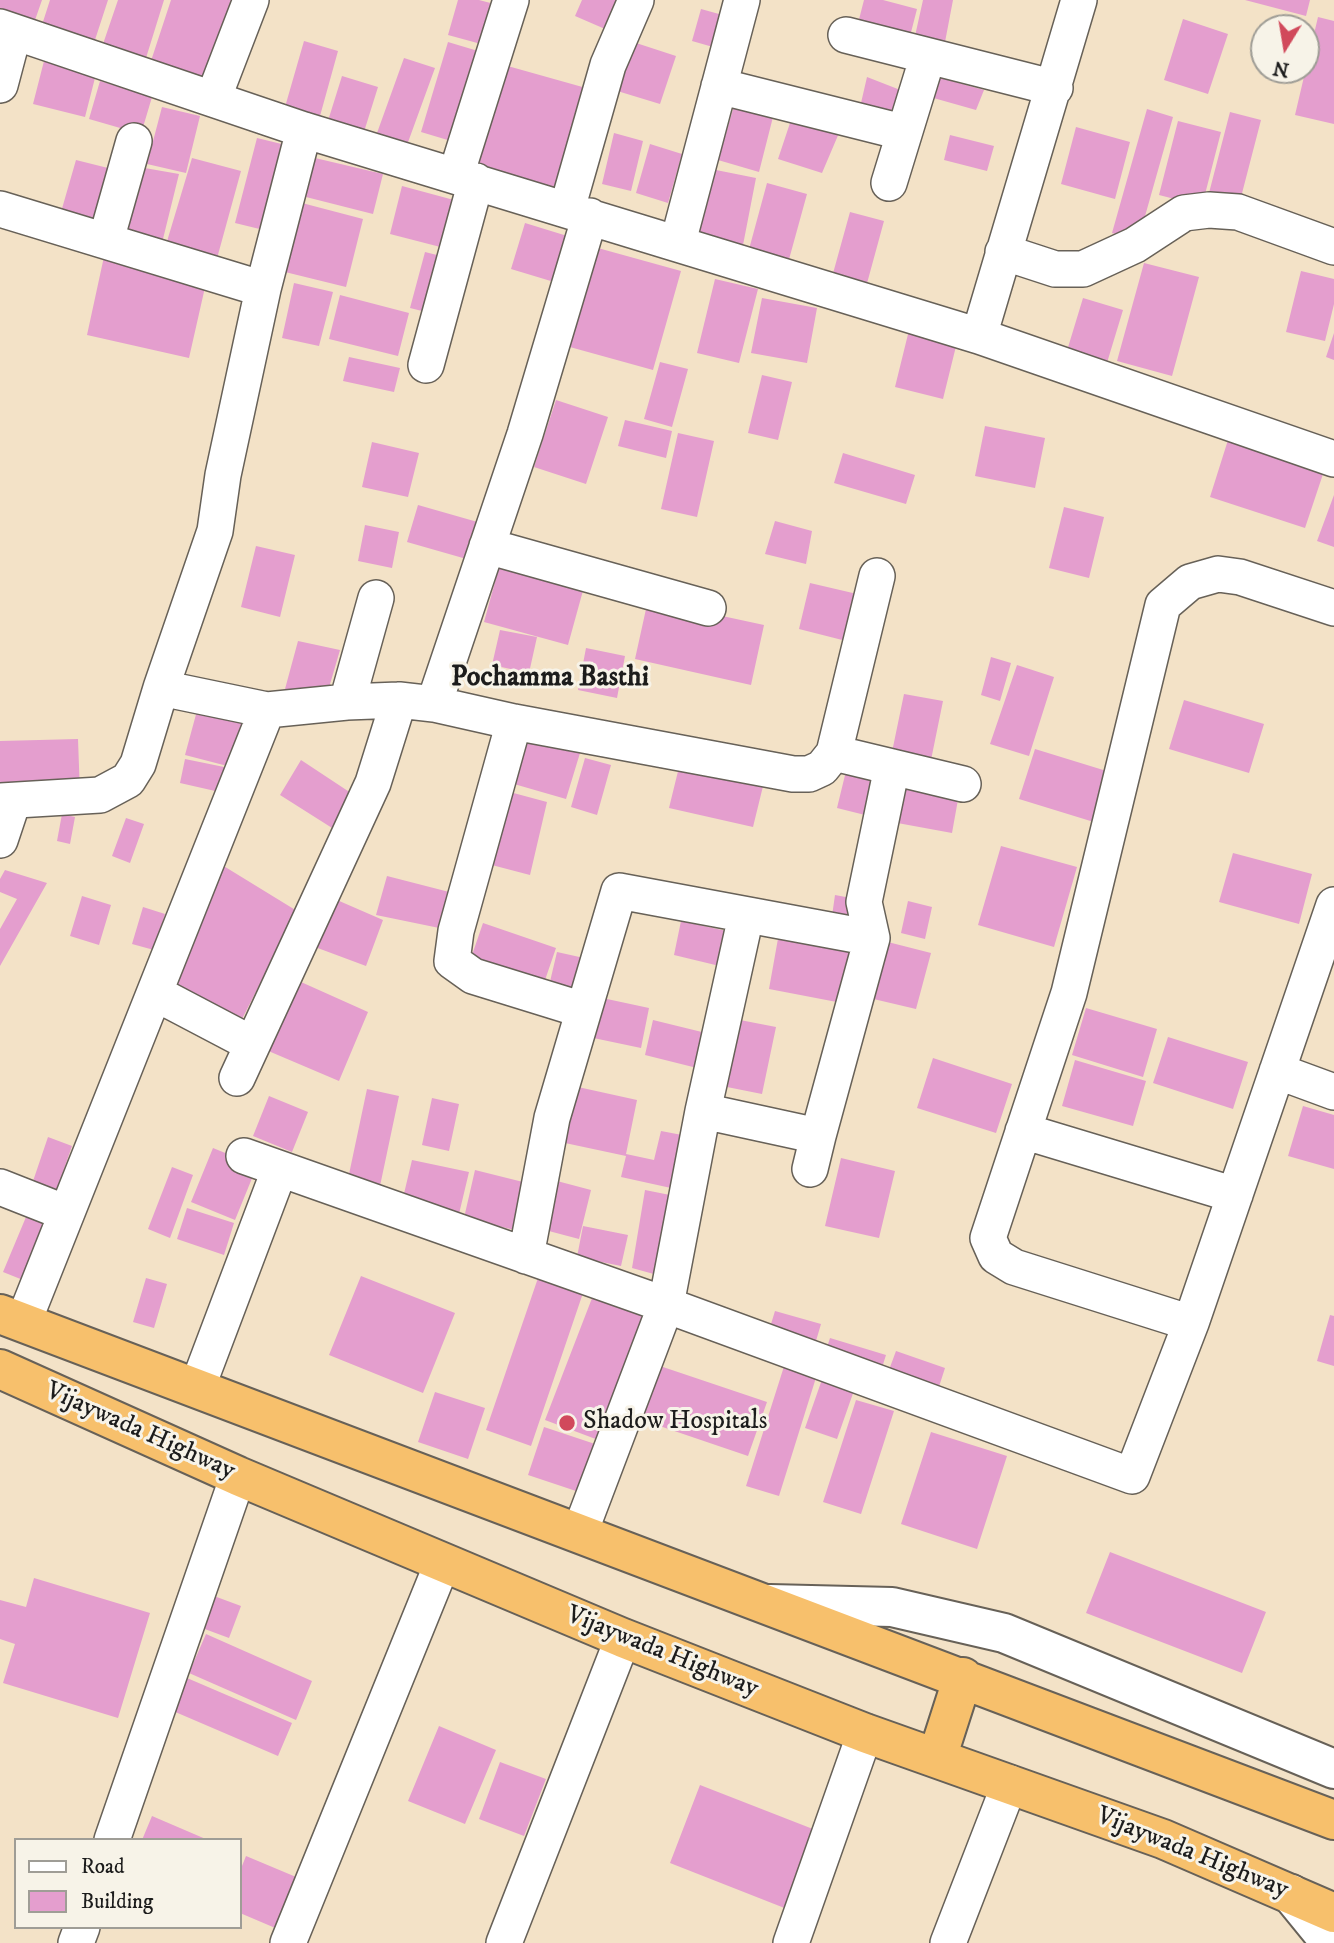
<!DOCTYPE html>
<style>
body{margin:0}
#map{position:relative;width:1334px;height:1943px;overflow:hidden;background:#f3e2c7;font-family:"IM FELL DW Pica",serif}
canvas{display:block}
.legend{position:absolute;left:14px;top:1838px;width:228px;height:91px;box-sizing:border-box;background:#f7f3e8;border:2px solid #9f9d96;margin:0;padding:9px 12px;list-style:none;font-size:21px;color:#1c1c1c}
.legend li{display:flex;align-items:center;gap:14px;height:35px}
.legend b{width:35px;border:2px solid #9f9d96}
.north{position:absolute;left:1250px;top:14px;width:70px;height:70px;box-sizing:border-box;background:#f7f3e8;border:2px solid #9f9d96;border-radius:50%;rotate:191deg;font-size:19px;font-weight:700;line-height:28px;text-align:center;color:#1c1c1c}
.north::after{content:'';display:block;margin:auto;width:24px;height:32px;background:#d1495b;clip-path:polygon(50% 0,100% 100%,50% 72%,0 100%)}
</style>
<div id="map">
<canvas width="1334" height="1943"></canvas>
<ul class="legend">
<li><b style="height:9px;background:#fff"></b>Road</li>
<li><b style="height:19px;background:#e49ece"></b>Building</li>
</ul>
<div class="north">N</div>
</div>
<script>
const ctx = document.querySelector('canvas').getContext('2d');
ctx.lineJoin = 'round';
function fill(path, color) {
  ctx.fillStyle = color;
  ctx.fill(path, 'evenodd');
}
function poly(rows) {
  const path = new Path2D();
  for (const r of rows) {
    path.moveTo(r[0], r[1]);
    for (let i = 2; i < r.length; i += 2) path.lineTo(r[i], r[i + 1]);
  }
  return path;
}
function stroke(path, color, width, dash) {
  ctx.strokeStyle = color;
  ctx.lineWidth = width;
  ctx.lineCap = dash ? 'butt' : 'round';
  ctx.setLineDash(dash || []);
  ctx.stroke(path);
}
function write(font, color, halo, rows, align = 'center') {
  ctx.font = font + ' "IM FELL DW Pica",serif';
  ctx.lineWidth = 6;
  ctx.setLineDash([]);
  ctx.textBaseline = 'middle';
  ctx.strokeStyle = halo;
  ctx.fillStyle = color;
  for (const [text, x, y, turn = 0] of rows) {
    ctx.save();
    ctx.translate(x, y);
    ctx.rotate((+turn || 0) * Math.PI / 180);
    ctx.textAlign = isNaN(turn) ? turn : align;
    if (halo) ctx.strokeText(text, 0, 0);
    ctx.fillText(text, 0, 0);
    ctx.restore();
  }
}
fill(poly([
 [0,0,42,0,34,23,0,13],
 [50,0,108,0,93,46,41,28],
 [118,0,164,0,146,58,103,44],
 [171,0,231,0,204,85,149,67],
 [458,0,479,0,502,6,492,47,448,35],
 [582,0,626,0,612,32,575,16],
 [864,0,883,0,917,9,908,44,856,31],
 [923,0,953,0,945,42,915,36],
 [1245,0,1310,0,1306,16],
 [701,9,737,19,727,51,692,41],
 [1318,17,1334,21,1334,124,1295,115],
 [1183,19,1228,34,1208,94,1164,80],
 [304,41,338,51,320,116,285,107],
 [630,41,676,56,660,104,614,90],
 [448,42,488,54,461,144,421,132],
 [404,58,435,68,407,145,377,133],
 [44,61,96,74,85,117,33,104],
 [497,63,586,88,556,198,466,173],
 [342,76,378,87,363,135,327,124],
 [867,77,908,93,896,126,858,116],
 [937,77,984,90,976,110,930,97],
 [100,81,152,97,141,134,89,119],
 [734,106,773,117,759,172,718,160],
 [162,107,200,116,186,173,147,164],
 [1147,109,1173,117,1138,241,1112,233],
 [1230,112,1261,120,1240,201,1209,193],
 [791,120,839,133,822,173,778,159],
 [1178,121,1221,132,1202,206,1159,195],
 [1076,127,1130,142,1115,199,1061,184],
 [614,133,643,141,631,191,602,184],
 [950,135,994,146,987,171,944,160],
 [257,138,298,148,276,233,235,223],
 [650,144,682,154,668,203,636,193],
 [192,158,241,171,216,262,165,248],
 [315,158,383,174,373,214,306,197],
 [76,160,116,170,100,230,59,219],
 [139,167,179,174,161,247,119,235],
 [711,169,756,178,743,245,698,235],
 [767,183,807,194,788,263,748,253],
 [402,186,465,203,452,250,390,234],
 [302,203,363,219,346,287,285,272],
 [850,212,884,221,866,287,832,277],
 [525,223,577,239,564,285,511,269],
 [587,245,681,271,653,370,559,344],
 [105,252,208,274,189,358,87,335],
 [425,252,449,258,434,314,410,308],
 [1144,263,1199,277,1172,376,1117,361],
 [1301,271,1334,279,1334,304,1325,341,1286,332],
 [715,279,758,289,739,363,697,353],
 [294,283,333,292,319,346,282,338],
 [340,295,409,313,398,356,329,339],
 [762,298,817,308,807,363,751,353],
 [1083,298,1123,310,1106,366,1066,354],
 [911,322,959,334,943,399,895,387],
 [1334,333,1334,360,1326,357],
 [349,357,400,368,394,392,343,381],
 [660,362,688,369,672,427,644,419],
 [762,375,792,382,778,440,748,433],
 [556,400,608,417,586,484,534,467],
 [625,420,672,431,666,458,618,446],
 [985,426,1045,438,1035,488,975,476],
 [678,433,714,441,697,517,661,509],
 [1228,440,1324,471,1305,528,1210,497],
 [372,442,419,453,408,497,362,487],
 [843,453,915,475,906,504,834,483],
 [1334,495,1334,547,1317,541],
 [418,505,488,525,477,562,407,542],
 [1064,507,1104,517,1089,578,1049,568],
 [775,521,812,531,806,564,765,554],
 [365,525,399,532,392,568,358,561],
 [256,546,295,555,280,617,241,607],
 [503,553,587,576,568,645,484,622],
 [810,583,870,597,858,644,799,629],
 [648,600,764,625,751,685,635,659],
 [500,630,537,637,529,673,492,665],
 [298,641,340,650,328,691,285,689],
 [586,648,625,656,617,698,578,690],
 [991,657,1011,663,1000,701,981,695],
 [1017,665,1054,677,1029,756,990,744],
 [904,694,943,701,931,760,892,752],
 [1184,700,1264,724,1249,773,1169,749],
 [198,707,252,722,239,769,185,755],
 [528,737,580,753,566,799,514,784],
 [78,739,80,794,0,796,0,741],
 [1035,749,1113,773,1097,823,1019,799],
 [585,758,611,765,597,815,571,807],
 [185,759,229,768,224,793,180,783],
 [681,759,765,778,753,827,669,808],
 [301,760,357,797,340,833,280,795],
 [846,771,879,779,869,816,837,808],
 [900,783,959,794,952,833,892,822],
 [506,791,547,802,530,875,488,864],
 [62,814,75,817,70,844,57,841],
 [126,818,144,824,130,863,112,856],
 [1001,846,1077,867,1054,947,978,925],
 [1233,853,1312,874,1299,924,1219,902],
 [222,865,297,911,240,1023,168,980],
 [5,870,47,883,0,966,0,929,17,899,0,892,0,879],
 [387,876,457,894,449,930,376,915],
 [835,895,856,899,851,926,831,923],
 [82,896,111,905,99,945,70,936],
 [337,900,383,920,366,966,315,947],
 [908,901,932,907,925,939,901,933],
 [143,907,165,914,154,950,132,944],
 [681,921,740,934,732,969,674,955],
 [483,923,556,948,544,983,471,958],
 [779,933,852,947,842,1003,769,989],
 [880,940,931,953,916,1009,865,997],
 [557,952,593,960,584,999,548,990],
 [301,982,368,1012,339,1081,259,1047],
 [593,996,649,1008,641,1048,584,1036],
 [1086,1008,1157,1029,1143,1077,1072,1055],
 [653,1020,710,1034,701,1069,645,1055],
 [740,1020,776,1027,762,1094,727,1087],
 [1168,1037,1248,1062,1233,1109,1153,1083],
 [933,1058,1012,1084,996,1133,917,1108],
 [1075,1060,1146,1081,1133,1126,1062,1106],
 [578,1087,637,1100,626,1154,654,1160,661,1131,682,1135,671,1188,621,1177,626,1156,565,1143],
 [367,1089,399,1096,380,1186,348,1179],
 [269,1096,308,1112,292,1152,253,1136],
 [432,1098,459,1104,449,1151,422,1145],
 [1303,1106,1334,1115,1334,1169,1288,1156],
 [48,1137,72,1146,55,1195,31,1187],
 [213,1148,257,1166,235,1220,191,1202],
 [841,1158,895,1171,879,1238,825,1226],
 [412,1160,469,1172,459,1214,402,1202],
 [172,1167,193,1175,170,1238,148,1229],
 [475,1170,531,1184,519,1231,464,1218],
 [557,1181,591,1190,579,1239,545,1230],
 [645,1190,675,1196,661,1276,632,1268],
 [31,1205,50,1213,23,1280,3,1272],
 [187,1208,234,1223,224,1255,177,1239],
 [583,1226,628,1235,621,1266,577,1257],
 [361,1276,455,1313,423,1393,329,1355],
 [146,1278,167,1284,154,1328,133,1322],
 [538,1278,583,1293,531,1446,486,1430],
 [594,1293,650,1314,601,1441,545,1420],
 [775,1311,821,1324,813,1351,767,1337],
 [1330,1315,1334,1316,1334,1366,1317,1361],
 [830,1338,886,1355,879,1377,823,1360],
 [896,1351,945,1368,936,1396,886,1378],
 [787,1357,819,1368,779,1496,746,1486],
 [660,1366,767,1402,748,1456,642,1420],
 [826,1368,858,1379,837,1439,805,1428],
 [435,1392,485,1408,468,1459,418,1442],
 [856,1400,894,1411,861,1514,823,1502],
 [544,1427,595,1444,579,1492,528,1475],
 [931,1432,1007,1456,977,1549,901,1524],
 [1110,1552,1266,1612,1242,1673,1086,1613],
 [34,1578,150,1613,118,1718,3,1683,15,1644,0,1639,0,1600,26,1607],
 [214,1596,241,1606,229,1638,202,1628],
 [206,1634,312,1681,296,1720,189,1673],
 [187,1678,292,1723,278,1756,173,1711],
 [439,1726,496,1750,465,1824,408,1801],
 [500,1762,546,1779,524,1836,479,1819],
 [700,1785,818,1831,787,1909,670,1863],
 [152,1816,208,1840,142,1840],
 [246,1856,308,1882,287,1933,240,1913,240,1871]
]), '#e49ece');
const minor = poly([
 [0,27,304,130,979,336,1334,459],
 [846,35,1055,88],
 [0,85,14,32],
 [719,86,902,132],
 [213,99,251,0],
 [456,175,511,0],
 [889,183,928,56],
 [0,209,263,289],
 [567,209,608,65,636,0],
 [106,240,134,141],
 [678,242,742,0],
 [1003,252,1055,269,1083,269,1135,245,1184,213,1209,210,1238,212,1334,247],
 [979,336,1079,0],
 [426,365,476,181],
 [487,546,708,608],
 [161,688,215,531,223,475,263,289,304,130],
 [347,702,376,598],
 [434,704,525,434,590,216],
 [514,722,456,931,452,961,473,976,583,1010],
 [834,753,963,784],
 [0,801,100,795,128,780,138,764,161,688,267,710],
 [0,840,13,801],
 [155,993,252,1044],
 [1277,1071,1334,1092],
 [237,1078,373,783,399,700],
 [703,1111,818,1136,810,1169],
 [1023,1131,1235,1195],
 [818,1136,872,938,864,902,892,767],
 [244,1156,666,1305,1132,1476,1191,1323,1334,905],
 [0,1187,66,1213],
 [526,1256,552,1118,619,891,872,938],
 [23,1323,267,710,347,702,399,700,434,704,514,722,793,774,809,774,822,768,834,753,877,576],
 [1191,1323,1014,1267,996,1256,988,1238,1069,993,1163,605,1190,582,1218,574,1240,577,1334,608],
 [197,1388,279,1171],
 [580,1532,666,1305,703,1111,746,916],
 [112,1840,238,1476],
 [76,1943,82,1927],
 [288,1943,442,1564],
 [504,1943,623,1638],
 [791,1943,865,1733],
 [948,1943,1010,1783]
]);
const tertiary = poly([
 [770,1604,892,1607,1004,1633,1334,1769],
 [1291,1894,1331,1943]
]);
const trunk = poly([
 [0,1314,1334,1820],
 [0,1369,238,1476,623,1638,865,1733,1163,1839,1334,1913],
 [937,1758,963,1677]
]);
stroke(minor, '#676158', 38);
stroke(tertiary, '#676158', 42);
stroke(trunk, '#676158', 42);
stroke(minor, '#fff', 35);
stroke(tertiary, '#fff', 38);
stroke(trunk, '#f7c06c', 38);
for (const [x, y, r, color] of [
 [567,1423,9,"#d1495b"]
]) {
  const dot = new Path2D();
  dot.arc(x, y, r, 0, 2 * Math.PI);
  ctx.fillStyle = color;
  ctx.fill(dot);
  stroke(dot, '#f7f3e8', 2.5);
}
write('26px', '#1c1c1c', '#f7f3e8', [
 ["Shadow Hospitals",583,1423]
], 'left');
write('26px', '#1c1c1c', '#f7f3e8', [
 ["Vijaywada Highway",140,1432,24],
 ["Vijaywada Highway",662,1653,22],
 ["Vijaywada Highway",1192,1854,22]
]);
write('bold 28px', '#1c1c1c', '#f7f3e8', [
 ["Pochamma Basthi",550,679]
]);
</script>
